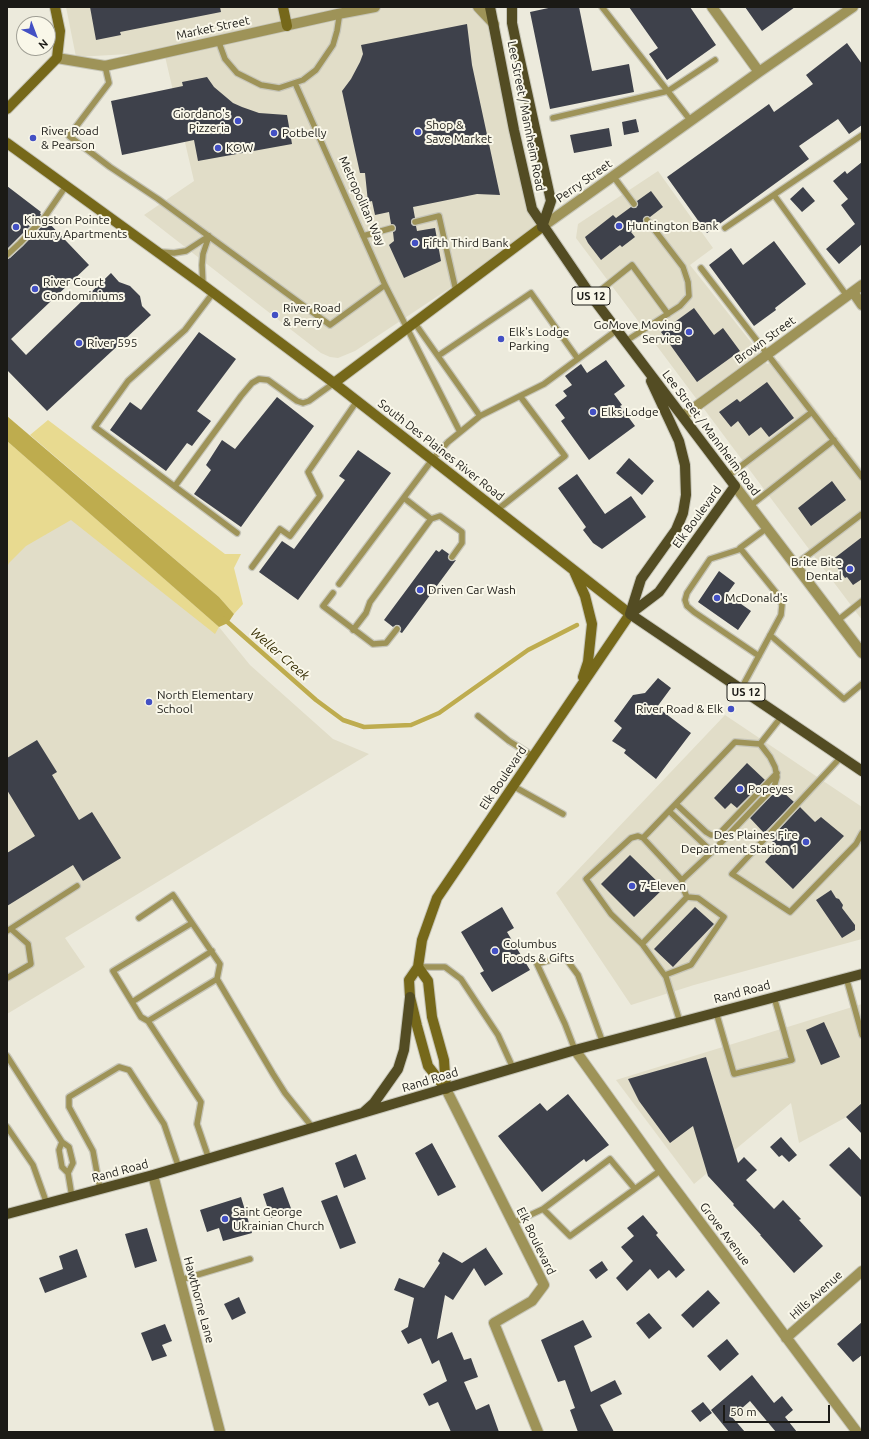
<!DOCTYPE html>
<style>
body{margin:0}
#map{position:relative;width:869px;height:1439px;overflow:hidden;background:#eceadc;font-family:Ubuntu,sans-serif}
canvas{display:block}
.frame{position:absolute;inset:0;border:8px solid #1b1a16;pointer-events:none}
.north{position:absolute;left:16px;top:16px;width:40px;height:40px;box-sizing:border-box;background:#f9f7e9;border:1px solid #a09f95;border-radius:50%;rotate:138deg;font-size:11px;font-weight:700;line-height:16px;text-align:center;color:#1b1a16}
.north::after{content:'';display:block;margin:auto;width:14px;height:18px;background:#4350c4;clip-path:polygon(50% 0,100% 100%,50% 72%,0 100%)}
.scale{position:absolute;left:723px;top:1405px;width:107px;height:18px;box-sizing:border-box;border:2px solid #1b1a16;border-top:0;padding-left:5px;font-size:12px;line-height:14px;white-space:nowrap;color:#1b1a16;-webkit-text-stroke:3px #f9f7e9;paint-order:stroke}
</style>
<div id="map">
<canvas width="869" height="1439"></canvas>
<div class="frame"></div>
<div class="north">N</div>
<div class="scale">50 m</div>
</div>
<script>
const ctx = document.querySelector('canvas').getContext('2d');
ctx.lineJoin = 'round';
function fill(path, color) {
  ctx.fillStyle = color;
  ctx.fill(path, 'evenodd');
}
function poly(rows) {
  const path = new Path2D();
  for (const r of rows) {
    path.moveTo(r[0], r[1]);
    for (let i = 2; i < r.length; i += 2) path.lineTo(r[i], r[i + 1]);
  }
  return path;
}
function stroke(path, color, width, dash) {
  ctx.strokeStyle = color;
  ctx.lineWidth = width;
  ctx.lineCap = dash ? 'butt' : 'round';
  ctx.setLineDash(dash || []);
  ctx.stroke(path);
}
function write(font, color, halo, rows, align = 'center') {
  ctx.font = font + ' Ubuntu,sans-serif';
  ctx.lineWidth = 4;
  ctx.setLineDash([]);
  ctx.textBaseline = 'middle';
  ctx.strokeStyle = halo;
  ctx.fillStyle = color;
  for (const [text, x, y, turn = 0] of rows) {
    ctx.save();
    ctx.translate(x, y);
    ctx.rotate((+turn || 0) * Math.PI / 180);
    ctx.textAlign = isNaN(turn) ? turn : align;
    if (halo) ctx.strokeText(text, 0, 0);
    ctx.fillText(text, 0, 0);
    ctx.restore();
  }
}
fill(poly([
 [66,7,491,7,542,227,355,351,338,358,330,357,321,353,144,215,194,181,164,52,76,57],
 [658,171,713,248,690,265,758,351,767,364,779,361,862,469,862,620,576,238,578,224],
 [15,448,219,627,250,665,333,739,369,754,65,938,85,967,7,1014,7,455],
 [725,715,862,807,862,939,694,985,631,1005,556,893],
 [862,1004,862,1110,861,1109,799,1143,791,1103,694,1184,616,1080]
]), '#e1ddc8');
fill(poly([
 [48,420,225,554,241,554,234,568,243,604,234,614,219,597,30,435],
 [7,441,219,627,215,634,71,520,26,546,9,563,7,567]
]), '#e8da90');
fill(poly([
 [7,416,219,597,234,614,228,623,219,627,7,441]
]), '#beac4e');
stroke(poly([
 [224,619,316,700,343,720,364,727,411,725,439,713,528,650,577,625]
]), '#beac4e', 4.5);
fill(poly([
 [90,7,220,7,221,12,120,32,121,35,96,40],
 [553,7,579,7,592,71,629,64,634,92,550,109,530,12],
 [629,7,690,7,716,45,667,80,649,54,658,48],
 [745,7,795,7,762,31],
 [467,24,472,65,500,195,477,194,413,207,415,218,412,219,411,223,412,225,416,226,417,231,435,228,441,261,404,278,389,245,394,241,393,232,395,231,396,227,391,224,389,212,375,215,372,201,368,202,365,173,360,173,342,91,351,79,360,62,363,54,361,45],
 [847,43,862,64,862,125,849,134,838,119,799,146,809,159,707,233,667,177,769,104,774,112,813,84,806,75],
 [207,77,214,87,233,103,242,107,259,113,287,115,292,144,198,161,194,140,122,155,111,101,183,86,182,82],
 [636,119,639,132,624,135,622,122],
 [609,128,612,146,574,153,570,135],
 [862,162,862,244,839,264,826,249,855,224,841,205,848,199,833,181,845,171,847,174],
 [7,186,41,212,40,213,41,215,7,249],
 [803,187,815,201,802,212,790,199],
 [651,191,663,207,650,217,647,216,644,217,643,222,631,232,635,237,622,247,620,245,601,260,588,243,585,237,613,215,616,218,631,207,633,208,636,208,638,205,637,201],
 [47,221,89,265,11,339,26,355,111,273,119,282,130,286,140,296,142,306,151,315,47,411,7,370,7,259,10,258,23,246],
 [774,241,806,284,775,308,776,310,754,326,709,265,731,248,743,265],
 [694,308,714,335,723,328,740,351,697,382,661,332],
 [199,332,236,359,197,411,211,421,192,446,187,443,166,471,110,430,130,402,141,410],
 [606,360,625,386,614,394,622,405,620,406,635,426,589,460,561,421,565,418,555,405,567,396,563,391,572,385,565,376,581,364,587,373],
 [767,382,794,418,769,437,761,427,749,436,738,421,731,427,719,412,737,399,740,402],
 [277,397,314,426,241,527,194,494,211,470,206,465,222,440,235,449],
 [358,450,391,473,298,600,259,572,282,541,294,549,345,480,339,476],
 [629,458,654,481,642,495,616,473],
 [577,474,605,514,631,496,646,517,602,549,593,543,583,530,586,527,558,488],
 [832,481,846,500,811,526,798,508],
 [862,537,862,579,853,585,847,577,845,578,832,560],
 [442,549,449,554,448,557,449,560,452,561,456,560,402,633,400,632,401,628,399,625,396,625,393,627,384,620,436,550,439,552],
 [719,571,735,583,727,594,751,611,738,630,698,602],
 [658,678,671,688,657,707,691,733,656,779,624,753,626,750,612,741,622,728,614,721,633,695,645,693],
 [37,740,57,772,52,775,79,820,92,812,121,858,83,881,73,865,7,906,7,853,35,836,7,790,7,758],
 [747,763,765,780,737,808,731,803,725,809,714,798],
 [776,791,781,795,783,792,794,802,764,833,750,818],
 [800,807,815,822,821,817,844,836,793,889,765,862,778,847,770,839],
 [630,855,664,888,634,917,601,884],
 [831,890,836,898,839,899,843,905,842,908,855,925,855,930,842,938,816,900],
 [502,907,514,928,507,932,530,970,492,992,480,973,484,971,461,932],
 [695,907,714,924,673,967,654,949],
 [824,1022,840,1057,821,1065,806,1030],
 [706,1057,738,1163,744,1157,757,1170,746,1180,774,1209,783,1200,801,1219,799,1220,823,1246,794,1273,760,1235,761,1235,733,1205,734,1204,708,1176,693,1126,670,1143,639,1101,628,1079],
 [568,1094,609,1145,586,1162,584,1159,542,1192,498,1136,540,1103,547,1111],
 [862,1103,862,1134,846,1117],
 [781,1137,797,1155,789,1162,782,1155,779,1157,770,1147],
 [432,1143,456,1187,438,1196,415,1153],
 [849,1147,862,1161,862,1198,829,1165],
 [356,1154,366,1179,344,1188,335,1163],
 [283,1187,292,1211,271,1218,263,1194],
 [337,1195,356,1243,340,1249,321,1201],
 [241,1197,252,1233,223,1241,219,1228,207,1232,200,1210],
 [643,1215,658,1233,656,1235,685,1270,676,1278,669,1270,658,1279,650,1269,627,1291,616,1278,633,1261,621,1247,634,1236,627,1228],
 [147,1228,157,1261,135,1268,125,1234],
 [487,1247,486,1248,503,1274,485,1286,474,1268,453,1300,445,1295,437,1339,452,1332,464,1360,471,1358,478,1377,464,1382,476,1410,489,1404,499,1432,451,1432,438,1402,429,1406,423,1394,447,1381,439,1360,432,1364,421,1338,408,1344,401,1331,408,1327,414,1298,394,1290,399,1278,424,1288,440,1263,438,1261,443,1252,462,1263],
 [77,1249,87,1277,45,1293,39,1278,63,1269,59,1256],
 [602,1261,608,1270,596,1279,589,1270],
 [708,1290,720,1303,693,1328,681,1315],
 [239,1297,246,1313,232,1320,224,1304],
 [649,1313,662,1328,649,1339,636,1323],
 [583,1320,592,1337,574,1346,591,1392,615,1380,622,1394,600,1405,614,1432,578,1432,570,1410,575,1408,565,1380,558,1382,541,1340],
 [862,1322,862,1355,853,1362,837,1344],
 [165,1324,172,1341,162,1345,167,1356,152,1361,141,1333],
 [727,1339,739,1354,720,1371,707,1356],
 [752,1375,774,1403,782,1396,793,1410,785,1417,797,1432,776,1432,750,1401,732,1417,745,1432,729,1432,711,1410],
 [703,1402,712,1413,700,1422,691,1411]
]), '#3e414b');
const lane = poly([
 [602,7,691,121],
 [218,40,225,59,237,73,261,85,279,88,303,80,316,70,333,45,337,31,339,18,338,14],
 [105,66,109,83,69,136,110,167,158,199,330,325,385,285],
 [295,83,385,285,460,432],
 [553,118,668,91,715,60],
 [613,176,634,204],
 [774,195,847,296],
 [415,222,439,216,456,291],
 [725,228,862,135],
 [363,236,392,228],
 [160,252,174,253,186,251,209,236,203,254,202,265,203,285],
 [7,255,20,243,44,218,66,186],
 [701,268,862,477],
 [213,293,185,330,128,381,95,427,237,533],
 [592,297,632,265,668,314],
 [626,341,680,306,689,296,688,282,683,267,647,220],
 [438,356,531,293,578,359],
 [480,416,544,384,617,330],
 [728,476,812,412],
 [175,486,241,396,252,383,259,379,268,380,297,401,303,403,309,401,334,383],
 [750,506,834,440],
 [497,510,565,456,520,396],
 [431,519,440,516,462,532,462,543,452,557],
 [741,549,710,559,687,593,685,600,687,606,694,612,759,656],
 [795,565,862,514],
 [252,567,280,529,290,536,320,496,308,472,357,401],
 [339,584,432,460,448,442,480,416,414,322],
 [333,593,323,606,373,644,386,643,397,629],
 [837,621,862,601],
 [353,630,366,613,370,602,431,519,404,498],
 [770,635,844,699,862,684],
 [741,689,781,615,782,605,778,595,740,548,767,528],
 [478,716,509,741,533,756],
 [760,744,782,716],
 [841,757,732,874,790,912,856,844,862,833],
 [513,786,563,814],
 [676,804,706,832,711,835,718,835,777,773],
 [669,811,709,849,715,849],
 [643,838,735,742,760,744,770,757,775,767,777,777,774,787,715,849,682,880,682,886,687,897,642,944,611,914,586,879,631,838,638,836,643,838,682,880],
 [139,918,173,895,220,964,217,979],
 [192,923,113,971,141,1017,148,1021,201,1102,197,1124,209,1159],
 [7,931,77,886],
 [642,944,666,977,680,1022],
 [418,967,445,967,461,979,498,1035,513,1068],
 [665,975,691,965,724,917,698,898,687,897],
 [846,977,862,1035],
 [7,978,31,964,28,944,11,929],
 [132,1002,212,951],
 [716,1012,734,1074,792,1060,774,997],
 [148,1021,217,979,273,1074,285,1093,313,1128],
 [575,1050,565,1024,537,964,564,956,578,975,603,1043],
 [7,1056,62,1142,69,1147,73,1163,68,1173],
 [7,1127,33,1165,47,1204],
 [62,1142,59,1150,62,1167,68,1173,72,1197],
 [100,1189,93,1151,69,1107,69,1097,119,1067,129,1070,164,1124,179,1168],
 [543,1209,610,1159,635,1189],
 [513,1223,543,1209,570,1236,661,1170],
 [180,1280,250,1259]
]);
const street = poly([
 [478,7,494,24],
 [712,7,759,72],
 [57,58,105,66,338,14,375,7],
 [542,227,759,72,853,7],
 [853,292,862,305],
 [683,416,862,285],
 [735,486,862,653],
 [575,1050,661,1170,857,1432],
 [446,1089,544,1285,532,1301,494,1323,538,1432],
 [153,1175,220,1432],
 [786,1338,862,1271]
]);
const secondary = poly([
 [283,7,287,26],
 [7,109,57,58,60,31,55,7],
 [7,143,203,285,334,383,630,614,437,898,422,940,418,967,409,980,410,997,417,1026,428,1066,446,1089],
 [334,383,542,227],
 [574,571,585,596,592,624,588,662,583,677],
 [418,967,428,981,432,1017,444,1060,446,1089]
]);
const primary = poly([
 [490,7,514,130,532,209,592,297,735,486,659,592,630,614],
 [512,7,512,23,516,42,551,201,542,227],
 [630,614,862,771],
 [630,614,641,579,676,530,683,513,686,495,685,465,679,441,651,381],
 [364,1112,374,1103,398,1069,404,1050,410,997],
 [7,1214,153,1175,575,1050,862,974]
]);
stroke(lane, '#c6c5b8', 8);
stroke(street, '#c6c5b8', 12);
stroke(secondary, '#c6c5b8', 12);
stroke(primary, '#c6c5b8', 12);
stroke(lane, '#9e9358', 5.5);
stroke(street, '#9e9358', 10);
stroke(secondary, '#76681a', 10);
stroke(primary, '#534c23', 10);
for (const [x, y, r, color] of [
 [238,121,4,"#4350c4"],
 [418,132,4,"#4350c4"],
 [274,133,4,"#4350c4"],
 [33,138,4,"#4350c4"],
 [218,148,4,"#4350c4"],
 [619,226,4,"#4350c4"],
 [16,227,4,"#4350c4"],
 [415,243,4,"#4350c4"],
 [35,289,4,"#4350c4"],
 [275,315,4,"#4350c4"],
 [689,332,4,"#4350c4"],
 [501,339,4,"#4350c4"],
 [79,343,4,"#4350c4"],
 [593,412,4,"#4350c4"],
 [850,569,4,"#4350c4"],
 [420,590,4,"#4350c4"],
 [717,598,4,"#4350c4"],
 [149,702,4,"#4350c4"],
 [731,709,4,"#4350c4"],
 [740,789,4,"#4350c4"],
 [806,842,4,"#4350c4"],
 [632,886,4,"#4350c4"],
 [495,951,4,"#4350c4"],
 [225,1219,4,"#4350c4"]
]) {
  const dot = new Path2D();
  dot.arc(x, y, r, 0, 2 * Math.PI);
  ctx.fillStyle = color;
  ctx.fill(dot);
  stroke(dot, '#f9f7e9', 1.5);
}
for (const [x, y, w] of [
 [591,296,38],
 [746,692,38]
]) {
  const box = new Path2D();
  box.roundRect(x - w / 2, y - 9, w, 18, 3);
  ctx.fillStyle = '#f9f7e9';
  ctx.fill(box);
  stroke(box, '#1b1a16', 1);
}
write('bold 11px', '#1b1a16', null, [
 ["US 12",591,296],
 ["US 12",746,692]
]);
write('12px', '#1b1a16', '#f9f7e9', [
 ["Market Street",213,28,-12],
 ["Lee Street / Mannheim Road",526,116,79],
 ["Perry Street",584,181,-35],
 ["Metropolitan Way",362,201,66],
 ["Brown Street",765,340,-36],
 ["Lee Street / Mannheim Road",711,433,53],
 ["South Des Plaines River Road",441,450,38],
 ["Elk Boulevard",697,517,-54],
 ["Elk Boulevard",503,778,-56],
 ["Rand Road",742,992,-15],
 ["Rand Road",430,1080,-17],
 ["Rand Road",120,1171,-15],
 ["Grove Avenue",725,1234,53],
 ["Elk Boulevard",536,1241,64],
 ["Hills Avenue",816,1295,-42],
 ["Hawthorne Lane",199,1300,75]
]);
write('12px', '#1b1a16', '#f9f7e9', [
 ["Giordano's",230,114,"right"],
 ["Pizzeria",230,128,"right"],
 ["Shop &",426,125],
 ["Save Market",426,139],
 ["River Road",41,131],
 ["& Pearson",41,145],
 ["Potbelly",282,133],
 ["KOW",226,148],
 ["Kingston Pointe",24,220],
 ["Luxury Apartments",24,234],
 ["Huntington Bank",627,226],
 ["Fifth Third Bank",423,243],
 ["River Court",43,282],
 ["Condominiums",43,296],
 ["River Road",283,308],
 ["& Perry",283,322],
 ["GoMove Moving",681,325,"right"],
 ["Service",681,339,"right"],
 ["Elk's Lodge",509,332],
 ["Parking",509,346],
 ["River 595",87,343],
 ["Elks Lodge",601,412],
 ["Brite Bite",842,562,"right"],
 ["Dental",842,576,"right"],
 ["Driven Car Wash",428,590],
 ["McDonald's",725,598],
 ["North Elementary",157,695],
 ["School",157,709],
 ["River Road & Elk",723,709,"right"],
 ["Popeyes",748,789],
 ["Des Plaines Fire",798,835,"right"],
 ["Department Station 1",798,849,"right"],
 ["7-Eleven",640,886],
 ["Columbus",503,944],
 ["Foods & Gifts",503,958],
 ["Saint George",233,1212],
 ["Ukrainian Church",233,1226]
], 'left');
write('italic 13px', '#342c02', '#f9f7e9', [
 ["Weller Creek",280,654,41]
]);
</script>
